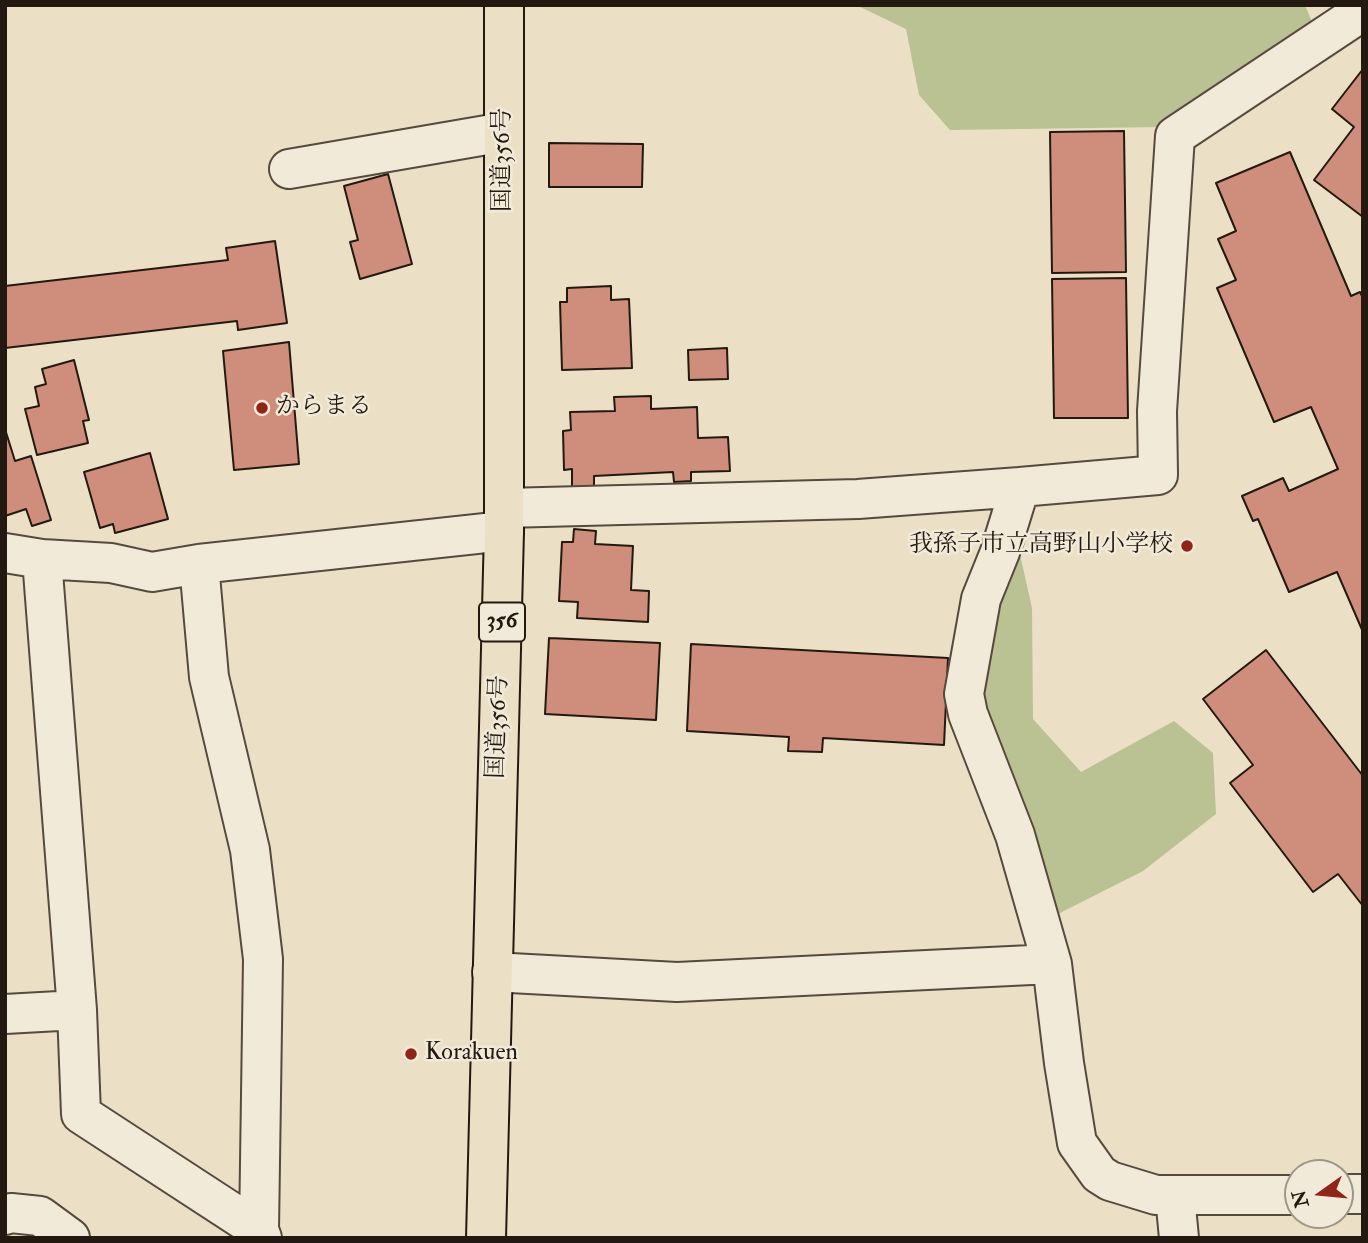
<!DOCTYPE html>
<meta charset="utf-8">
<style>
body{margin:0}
#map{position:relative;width:1368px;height:1243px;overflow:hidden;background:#ebdfc5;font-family:"IM FELL Double Pica",serif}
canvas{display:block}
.frame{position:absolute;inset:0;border:7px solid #231910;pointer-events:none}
.north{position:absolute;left:1284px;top:1159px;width:70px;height:70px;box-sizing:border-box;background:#f2ead9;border:2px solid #9f9689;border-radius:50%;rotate:255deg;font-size:19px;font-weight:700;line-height:28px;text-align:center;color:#231910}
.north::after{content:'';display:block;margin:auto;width:24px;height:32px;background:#8f2418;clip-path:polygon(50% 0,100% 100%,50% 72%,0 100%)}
</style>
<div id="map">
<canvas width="1368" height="1243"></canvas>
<div class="frame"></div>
<div class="north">N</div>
</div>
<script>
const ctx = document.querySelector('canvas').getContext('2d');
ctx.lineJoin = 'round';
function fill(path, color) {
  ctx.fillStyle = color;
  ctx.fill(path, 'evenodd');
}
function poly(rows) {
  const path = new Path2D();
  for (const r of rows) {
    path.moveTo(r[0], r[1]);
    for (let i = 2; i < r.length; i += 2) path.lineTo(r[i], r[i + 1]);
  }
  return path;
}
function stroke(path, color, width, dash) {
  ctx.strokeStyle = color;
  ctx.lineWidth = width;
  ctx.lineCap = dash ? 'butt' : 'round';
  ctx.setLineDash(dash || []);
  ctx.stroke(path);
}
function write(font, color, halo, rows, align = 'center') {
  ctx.font = font + ' "IM FELL Double Pica","Noto Serif JP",serif';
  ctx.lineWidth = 5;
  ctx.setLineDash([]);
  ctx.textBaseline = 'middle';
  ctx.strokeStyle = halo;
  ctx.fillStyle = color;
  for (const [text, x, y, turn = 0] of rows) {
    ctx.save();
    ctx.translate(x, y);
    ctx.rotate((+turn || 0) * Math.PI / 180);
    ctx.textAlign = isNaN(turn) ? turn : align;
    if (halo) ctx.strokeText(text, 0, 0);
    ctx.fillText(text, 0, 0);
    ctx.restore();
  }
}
fill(poly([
 [856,5,1305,5,1314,27,1161,127,950,130,919,95,906,29],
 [1016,537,1032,608,1033,719,1081,772,1174,721,1213,753,1216,814,1143,871,1058,914,976,702]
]), '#bac192');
const building = poly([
 [1363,69,1363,217,1314,180,1354,127,1332,109,1363,69],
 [1124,131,1126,272,1052,273,1050,132,1124,131],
 [549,143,643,144,642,187,549,187,549,143],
 [1290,152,1351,296,1360,292,1363,298,1363,632,1337,572,1289,592,1258,519,1253,521,1242,496,1283,478,1289,491,1338,469,1311,407,1274,422,1217,288,1236,280,1218,239,1236,231,1216,183,1290,152],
 [388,174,412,264,360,279,350,242,358,240,344,186,388,174],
 [275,241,287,323,238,330,237,321,5,348,5,286,228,260,226,248,275,241],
 [1126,278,1128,418,1054,418,1052,279,1126,278],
 [611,286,611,300,629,299,632,368,562,370,560,302,567,302,567,288,611,286],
 [289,342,299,464,234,470,223,351,289,342],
 [727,348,728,379,689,380,688,350,727,348],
 [74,360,89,420,83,421,88,443,37,455,25,409,39,406,35,387,46,384,42,369,74,360],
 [651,396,651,409,697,407,698,438,728,437,730,471,691,472,691,481,674,482,673,472,594,476,594,487,572,488,572,469,564,470,563,431,571,430,570,412,615,411,614,397,651,396],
 [5,429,15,461,31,456,51,520,32,526,26,509,5,516,5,429],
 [150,453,168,519,115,533,113,524,100,528,84,472,150,453],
 [574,529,596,531,595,544,633,546,631,590,649,591,648,622,577,618,578,602,559,601,562,542,573,542,574,529],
 [549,638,660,643,656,720,545,714,549,638],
 [691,644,948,658,944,745,823,738,822,752,788,751,789,737,687,731,691,644],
 [1266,650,1363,776,1363,906,1338,874,1313,892,1230,783,1253,765,1203,699,1266,650]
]);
fill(building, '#ce8e7b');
stroke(building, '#231910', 2);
const minor = poly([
 [289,169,504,132],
 [504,508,858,499,1020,487],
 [5,553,42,559,77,1010,81,1114,259,1230,262,1238],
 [42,559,111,563,152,572,199,564,504,531],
 [199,564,209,677,250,850,263,959,259,1230],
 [492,972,677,982,1052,964],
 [5,1014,77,1010],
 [1340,1194,1363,1194],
 [1298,1195,1156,1195,1110,1181,1099,1174,1077,1143,1064,1063,1052,964,1015,835,968,714,964,694,981,599,1000,552,1020,487,1158,475,1157,411,1175,136,1363,11],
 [1175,1196,1179,1238],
 [5,1215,11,1213,40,1216,70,1238]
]);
const highway = poly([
 [486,1238,504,531,504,5]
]);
stroke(minor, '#554a3d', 42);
stroke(highway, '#231910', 42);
stroke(minor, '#f2ead9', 38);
stroke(highway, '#ebdfc5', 38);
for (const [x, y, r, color] of [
 [262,408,7,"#8f2418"],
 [1187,546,7,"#8f2418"],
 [411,1054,7,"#8f2418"]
]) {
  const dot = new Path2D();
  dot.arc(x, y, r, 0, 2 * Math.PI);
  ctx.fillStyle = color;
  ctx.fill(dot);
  stroke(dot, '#f2ead9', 2.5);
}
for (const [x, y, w] of [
 [502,622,46]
]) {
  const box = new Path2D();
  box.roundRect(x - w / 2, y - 19.5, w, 39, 5);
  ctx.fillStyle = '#f2ead9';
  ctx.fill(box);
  stroke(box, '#231910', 2);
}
write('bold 23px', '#231910', null, [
 ["356",502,622]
]);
write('24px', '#231910', '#f2ead9', [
 ["国道356号",504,160,-90],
 ["国道356号",499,727,-88]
]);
write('24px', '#231910', '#f2ead9', [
 ["からまる",276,408],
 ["我孫子市立高野山小学校",1173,546,"right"],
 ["Korakuen",425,1054]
], 'left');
</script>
